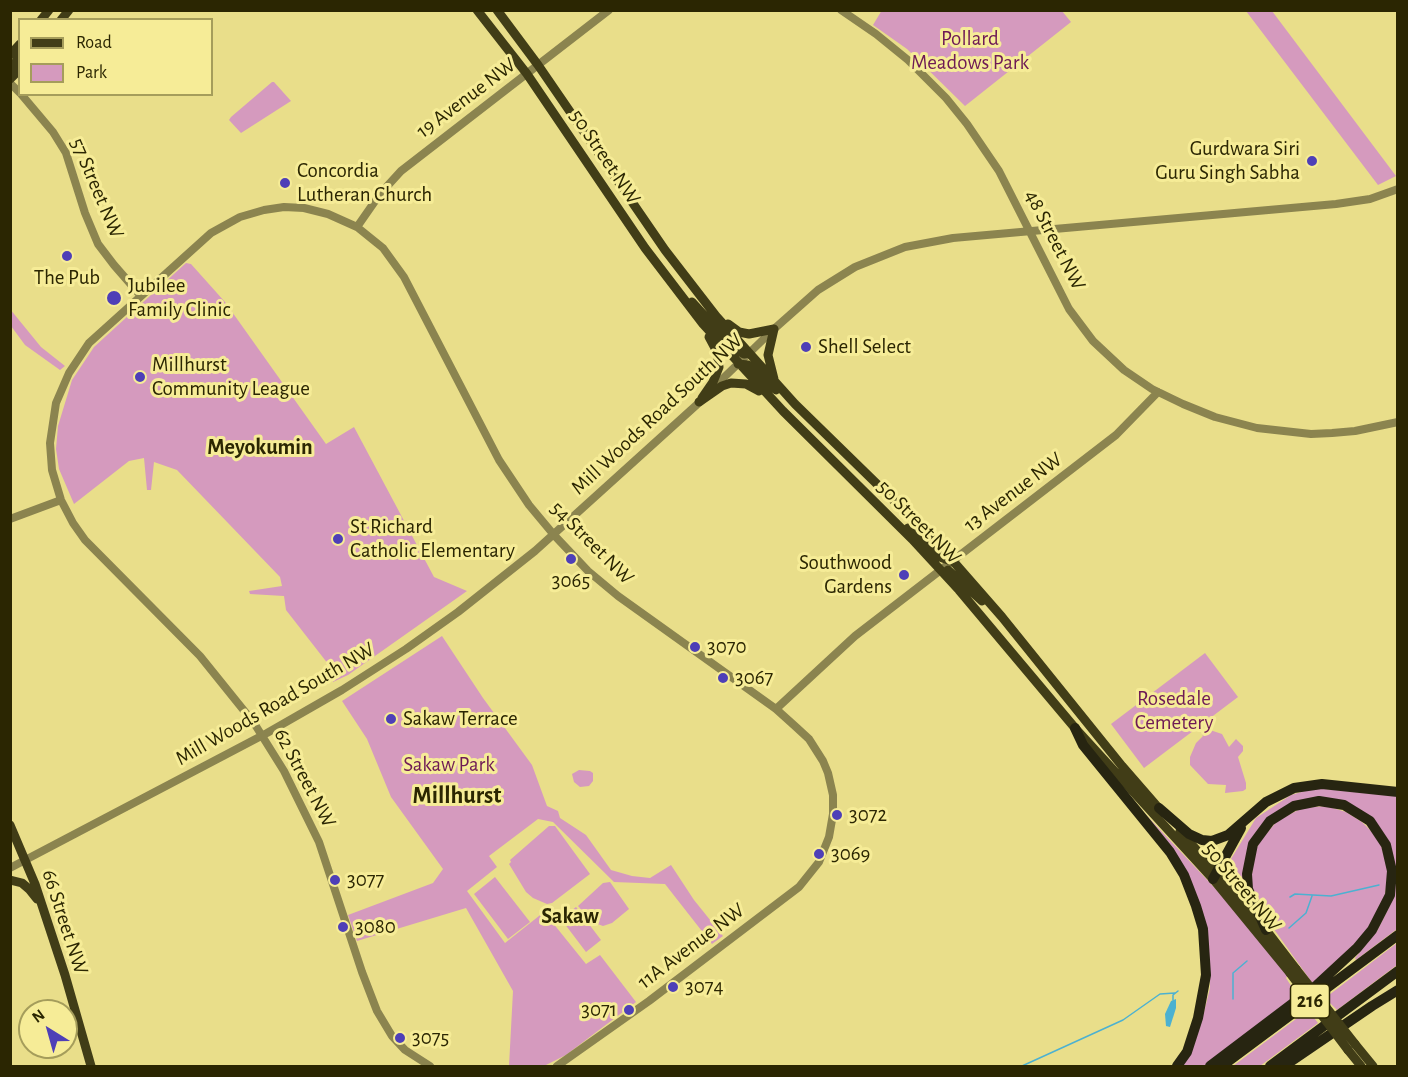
<!DOCTYPE html>
<style>
body{margin:0}
#map{position:relative;width:1408px;height:1077px;overflow:hidden;background:#e9de8a;font-family:"Alegreya Sans",sans-serif}
canvas{display:block}
.frame{position:absolute;inset:0;border:12px solid #2b2602;pointer-events:none}
.legend{position:absolute;left:18px;top:18px;width:195px;height:78px;box-sizing:border-box;background:#f6ec97;border:2px solid #a59d5b;margin:0;padding:8px 10px;list-style:none;font-size:18px;color:#2b2602}
.legend li{display:flex;align-items:center;gap:12px;height:30px}
.legend b{width:30px;border:2px solid #a59d5b}
.north{position:absolute;left:18px;top:999px;width:60px;height:60px;box-sizing:border-box;background:#f6ec97;border:2px solid #a59d5b;border-radius:50%;rotate:323deg;font-size:16px;font-weight:700;line-height:24px;text-align:center;color:#2b2602}
.north::after{content:'';display:block;margin:auto;width:21px;height:27px;background:#4e3fb7;clip-path:polygon(50% 0,100% 100%,50% 72%,0 100%)}
</style>
<div id="map">
<canvas width="1408" height="1077"></canvas>
<div class="frame"></div>
<ul class="legend">
<li><b style="height:8px;background:#413d17"></b>Road</li>
<li><b style="height:16px;background:#d59abe"></b>Park</li>
</ul>
<div class="north">N</div>
</div>
<script>
const ctx = document.querySelector('canvas').getContext('2d');
ctx.lineJoin = 'round';
function fill(path, color) {
  ctx.fillStyle = color;
  ctx.fill(path, 'evenodd');
}
function poly(rows) {
  const path = new Path2D();
  for (const r of rows) {
    path.moveTo(r[0], r[1]);
    for (let i = 2; i < r.length; i += 2) path.lineTo(r[i], r[i + 1]);
  }
  return path;
}
function stroke(path, color, width, dash) {
  ctx.strokeStyle = color;
  ctx.lineWidth = width;
  ctx.lineCap = dash ? 'butt' : 'round';
  ctx.setLineDash(dash || []);
  ctx.stroke(path);
}
function write(font, color, halo, rows, align = 'center') {
  ctx.font = font + ' "Alegreya Sans",sans-serif';
  ctx.lineWidth = 6;
  ctx.setLineDash([]);
  ctx.textBaseline = 'middle';
  ctx.strokeStyle = halo;
  ctx.fillStyle = color;
  for (const [text, x, y, turn = 0] of rows) {
    ctx.save();
    ctx.translate(x, y);
    ctx.rotate((+turn || 0) * Math.PI / 180);
    ctx.textAlign = isNaN(turn) ? turn : align;
    if (halo) ctx.strokeText(text, 0, 0);
    ctx.fillText(text, 0, 0);
    ctx.restore();
  }
}
fill(poly([
 [882,10,1062,11,1071,22,965,106,907,49,873,25],
 [1246,11,1272,11,1396,176,1378,185],
 [272,82,274,82,291,101,241,133,229,120,231,117],
 [186,263,191,264,225,302,326,444,354,427,434,577,467,591,348,675,333,682,332,669,286,610,284,596,250,594,249,591,282,586,280,577,177,470,154,462,151,490,147,490,144,458,129,461,74,504,59,469,56,449,58,426,72,380,94,347],
 [10,309,41,347,65,366,60,370,25,345,11,326],
 [442,636,483,698,532,765,547,806,558,811,560,818,586,835,611,870,632,876,650,878,671,865,694,900,723,936,712,944,665,884,614,882,553,822,538,819,489,856,497,867,467,891,505,943,544,912,586,964,600,955,636,1002,566,1055,544,1066,509,1066,513,991,466,908,357,941,348,915,433,883,443,869,391,797,367,739,342,701],
 [1205,653,1238,697,1144,768,1111,724],
 [1210,730,1222,734,1229,747,1236,739,1243,746,1243,751,1238,757,1246,783,1246,789,1243,791,1225,793,1226,785,1208,784,1190,765,1190,757,1196,743,1203,736,1202,734],
 [579,770,590,771,593,773,593,781,589,786,580,787,574,782,572,774],
 [1315,788,1397,796,1397,929,1356,960,1355,958,1377,931,1391,903,1392,856,1350,805,1300,801,1250,843,1248,902,1223,872,1256,818,1291,795],
 [1132,800,1228,902,1288,975,1286,978,1297,995,1205,1066,1181,1066,1204,1012,1210,988,1210,969,1197,896],
 [1326,806,1346,812,1362,822,1372,832,1381,845,1388,870,1385,896,1367,932,1313,984,1256,904,1251,881,1255,851,1261,840,1277,821,1302,808],
 [549,826,555,826,590,874,552,903,547,904,533,898,526,892,509,864,511,862,510,860],
 [495,877,530,922,508,939,474,894],
 [610,882,629,909,612,923,603,926,592,922,578,906,603,883],
 [576,907,601,940,586,952,561,919],
 [1397,943,1397,965,1337,1010,1325,998],
 [1308,1010,1318,1023,1260,1066,1233,1066]
]), '#d59abe');
fill(poly([
 [1176,999,1176,1008,1170,1027,1166,1026,1165,1014,1171,1001]
]), '#4cb1d1');
stroke(poly([
 [1290,897,1295,894,1331,896,1379,885],
 [1289,928,1306,913,1312,896],
 [1233,999,1233,973,1247,961],
 [1173,1000,1173,995,1178,991],
 [1022,1066,1123,1020,1160,994,1175,993]
]), '#4cb1d1', 1.5);
stroke(poly([
 [841,10,876,34,908,60,946,98,967,124,999,171,1069,309,1093,341,1124,370,1152,389,1183,404,1215,417,1257,428,1311,434,1332,433,1355,431,1398,422],
 [10,83,20,93],
 [21,94,53,132,66,153,85,213,98,244,114,265,141,296],
 [357,227,380,194,401,171,609,10],
 [712,389,774,329,818,290,855,267,905,247,953,238,1336,204,1370,199,1398,189],
 [10,519,61,500],
 [776,709,855,636,1116,435,1158,392],
 [10,868,267,733,342,690,406,649,458,612,535,551,702,400],
 [430,1066,405,1050,392,1036,377,1011,362,972,319,842,284,771,254,723,200,656,85,540,73,523,61,500,52,470,50,443,56,403,69,373,89,343,211,233,240,217,264,210,284,207,304,208,328,214,357,227,383,248,404,277,499,460,529,505,554,535,588,571,618,596,776,709,796,727,809,739,823,761,828,773,833,795,833,814,829,837,819,862,799,887,649,1001,557,1066]
]), '#8b844f', 8);
stroke(poly([
 [477,10,527,74,645,248,703,324,783,411,912,539,959,590,1075,728,1213,879,1290,973],
 [497,10,538,65,665,250,716,316,795,404,921,527,953,561,1002,617,1122,766,1162,812],
 [41,20,49,10],
 [61,20,69,10],
 [10,55,20,44],
 [10,69,20,57],
 [10,79,20,69],
 [692,302,736,350,744,354,749,353],
 [728,324,739,332,749,334,774,329,768,355,774,379],
 [738,364,748,365,776,390],
 [702,398,713,382,719,367,717,352,709,337],
 [699,402,722,386,731,383,746,384,759,391],
 [908,528,940,557,951,561],
 [948,570,982,601],
 [10,825,35,884,65,975,91,1066],
 [1180,831,1266,930,1296,969],
 [10,880,22,883,29,889,37,899],
 [1355,1044,1373,1066],
 [1348,1050,1361,1066]
]), '#413d17', 9);
stroke(poly([
 [1075,728,1083,745,1170,852,1184,875,1196,906,1203,929,1206,975,1198,1018,1187,1052,1177,1066],
 [1159,808,1189,834,1202,840,1212,841,1228,835,1266,802,1294,788,1322,784,1398,792],
 [1213,879,1241,828],
 [1210,1066,1317,985,1357,948,1372,930,1390,895,1392,871,1386,845,1370,821,1344,805,1319,801,1294,806,1270,821,1253,844,1247,874,1248,889,1266,930],
 [1222,1066,1398,935],
 [1270,1066,1398,971],
 [1284,1066,1372,1006,1398,990]
]), '#272511', 10);
stroke(poly([
 [1296,969,1355,1044],
 [1290,973,1348,1050]
]), '#413d17', 9);
for (const [x, y, r, color] of [
 [1312,161,6,"#4e3fb7"],
 [285,183,6,"#4e3fb7"],
 [67,256,6,"#4e3fb7"],
 [114,298,8,"#4e3fb7"],
 [806,347,6,"#4e3fb7"],
 [140,377,6,"#4e3fb7"],
 [338,539,6,"#4e3fb7"],
 [571,559,6,"#4e3fb7"],
 [904,575,6,"#4e3fb7"],
 [695,647,6,"#4e3fb7"],
 [723,678,6,"#4e3fb7"],
 [391,719,6,"#4e3fb7"],
 [837,815,6,"#4e3fb7"],
 [819,854,6,"#4e3fb7"],
 [335,880,6,"#4e3fb7"],
 [343,927,6,"#4e3fb7"],
 [673,987,6,"#4e3fb7"],
 [629,1010,6,"#4e3fb7"],
 [400,1038,6,"#4e3fb7"]
]) {
  const dot = new Path2D();
  dot.arc(x, y, r, 0, 2 * Math.PI);
  ctx.fillStyle = color;
  ctx.fill(dot);
  stroke(dot, '#f6ec97', 2);
}
for (const [x, y, w] of [
 [1310,1001,39]
]) {
  const box = new Path2D();
  box.roundRect(x - w / 2, y - 17, w, 34, 4.5);
  ctx.fillStyle = '#f6ec97';
  ctx.fill(box);
  stroke(box, '#2b2602', 1.5);
}
write('bold 20px', '#2b2602', null, [
 ["216",1310,1001]
]);
write('21px', '#6e1a55', '#f6ec97', [
 ["Pollard",970,39],
 ["Meadows Park",970,63],
 ["Rosedale",1174,699],
 ["Cemetery",1174,723],
 ["Sakaw Park",449,765]
]);
write('21px', '#2b2602', '#f6ec97', [
 ["19 Avenue NW",466,98,-37],
 ["50 Street NW",605,157,56],
 ["57 Street NW",97,188,67],
 ["48 Street NW",1055,240,63],
 ["Mill Woods Road South NW",657,414,-43],
 ["13 Avenue NW",1013,492,-37],
 ["50 Street NW",919,522,45],
 ["54 Street NW",592,543,45],
 ["Mill Woods Road South NW",275,704,-30],
 ["62 Street NW",305,778,62],
 ["50 Street NW",1242,887,50],
 ["66 Street NW",65,922,72],
 ["11A Avenue NW",691,946,-37]
]);
write('21px', '#2b2602', '#f6ec97', [
 ["Gurdwara Siri",1300,149,"right"],
 ["Guru Singh Sabha",1300,173,"right"],
 ["Concordia",297,171],
 ["Lutheran Church",297,195],
 ["The Pub",67,278,"center"],
 ["Jubilee",128,286],
 ["Family Clinic",128,310],
 ["Shell Select",818,347],
 ["Millhurst",152,365],
 ["Community League",152,389],
 ["St Richard",350,527],
 ["Catholic Elementary",350,551],
 ["Southwood",892,563,"right"],
 ["Gardens",892,587,"right"],
 ["3065",571,581,"center"],
 ["3070",707,647],
 ["3067",735,678],
 ["Sakaw Terrace",403,719],
 ["3072",849,815],
 ["3069",831,854],
 ["3077",347,880],
 ["3080",355,927],
 ["3074",685,987],
 ["3071",617,1010,"right"],
 ["3075",412,1038]
], 'left');
write('bold 22px', '#2b2602', '#f6ec97', [
 ["Meyokumin",260,447],
 ["Sakaw",570,916]
]);
write('bold 24px', '#2b2602', '#f6ec97', [
 ["Millhurst",457,796]
]);
</script>
